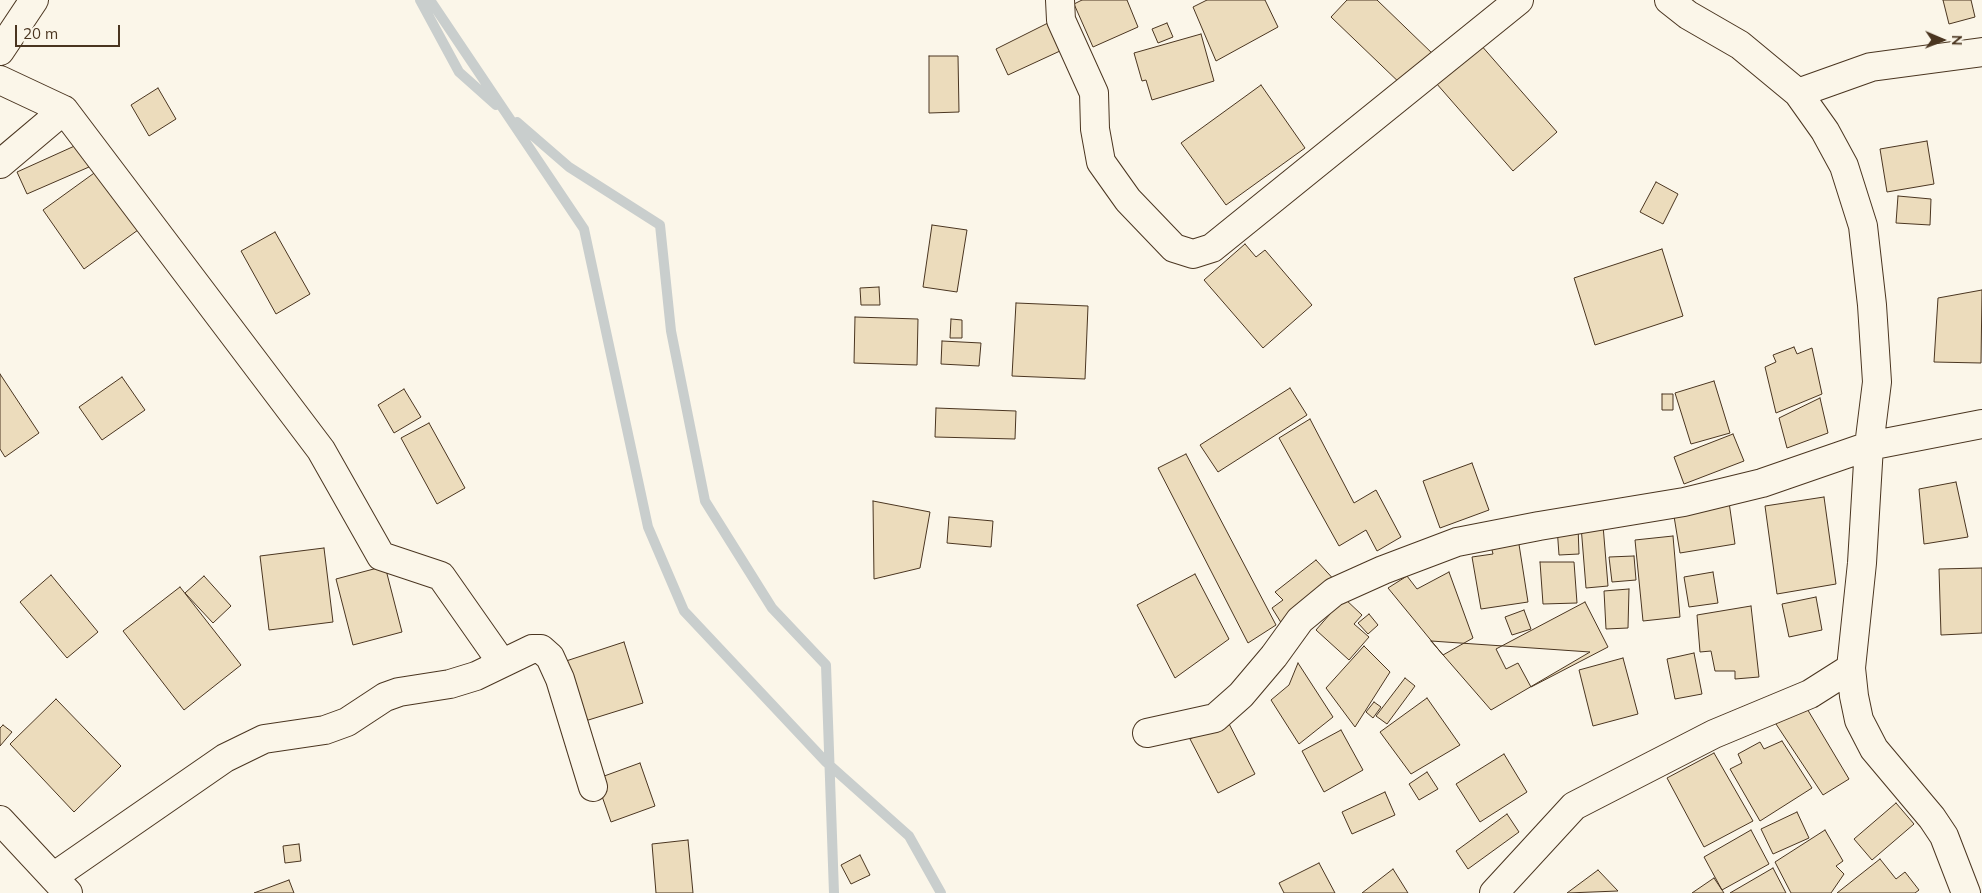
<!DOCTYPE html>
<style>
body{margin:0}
#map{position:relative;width:1982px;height:893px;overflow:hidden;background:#fbf6e9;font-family:Mulish,sans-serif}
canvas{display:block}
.north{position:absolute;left:1917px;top:15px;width:50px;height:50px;-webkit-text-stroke:4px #fbf6e9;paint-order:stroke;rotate:91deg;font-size:14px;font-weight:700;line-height:20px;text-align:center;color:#4a3520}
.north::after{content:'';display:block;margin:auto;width:18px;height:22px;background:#4a3520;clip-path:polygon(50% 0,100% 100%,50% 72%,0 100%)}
.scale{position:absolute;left:15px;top:25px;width:105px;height:22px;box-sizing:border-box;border:2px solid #4a3520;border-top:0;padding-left:6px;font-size:15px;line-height:18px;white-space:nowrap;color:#4a3520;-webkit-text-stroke:4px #fbf6e9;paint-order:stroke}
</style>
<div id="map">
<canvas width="1982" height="893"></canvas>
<div class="north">N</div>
<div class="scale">20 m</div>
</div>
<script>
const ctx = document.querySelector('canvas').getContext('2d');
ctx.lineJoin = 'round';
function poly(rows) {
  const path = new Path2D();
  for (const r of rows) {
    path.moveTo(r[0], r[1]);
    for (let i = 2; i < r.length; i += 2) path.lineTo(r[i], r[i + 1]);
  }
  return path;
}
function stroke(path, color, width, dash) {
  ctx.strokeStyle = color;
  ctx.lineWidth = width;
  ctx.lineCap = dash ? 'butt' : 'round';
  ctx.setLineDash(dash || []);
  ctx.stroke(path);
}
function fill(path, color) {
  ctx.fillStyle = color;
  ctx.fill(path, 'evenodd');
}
stroke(poly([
 [420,0,459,72,496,105],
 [430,0,584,229,648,527,684,611,826,762,909,836,941,893],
 [517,122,569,167,660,225,671,331,705,501,772,608,826,665,834,893]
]), '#c9cecd', 10);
const building = poly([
 [1082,0,1127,0,1138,27,1093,47,1074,4,1082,0],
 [1207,0,1265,0,1278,27,1216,61,1193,7,1207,0],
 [1347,0,1377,0,1435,56,1405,88,1331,17,1347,0],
 [1943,0,1971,0,1975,17,1949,24,1943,0],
 [1048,23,1060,51,1008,75,996,49,1048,23],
 [1167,23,1173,37,1158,43,1152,29,1167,23],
 [1201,34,1214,81,1152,100,1146,80,1142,81,1134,53,1201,34],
 [1473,36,1557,132,1513,171,1429,75,1473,36],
 [929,56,958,56,959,112,929,113,929,56],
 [1261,85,1305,148,1226,205,1181,143,1261,85],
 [158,88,176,119,149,136,131,105,158,88],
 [1927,141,1934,184,1887,192,1880,149,1927,141],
 [79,144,89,167,27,194,17,172,79,144],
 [97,171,138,230,84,269,43,210,97,171],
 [1656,182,1678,194,1663,224,1640,212,1656,182],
 [1898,196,1931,199,1930,225,1896,223,1898,196],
 [932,225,967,230,957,292,923,287,932,225],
 [275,232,310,294,276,314,241,251,275,232],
 [1245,244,1256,257,1265,250,1312,305,1263,348,1204,280,1245,244],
 [1662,249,1683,316,1595,345,1574,278,1662,249],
 [879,287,880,305,861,305,860,288,879,287],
 [1982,290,1981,363,1934,362,1938,298,1982,290],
 [1016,303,1088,306,1085,379,1012,376,1016,303],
 [855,317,918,319,917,365,854,363,855,317],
 [951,319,962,320,962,338,950,338,951,319],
 [942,341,981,343,979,366,941,364,942,341],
 [1794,347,1797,354,1812,348,1822,394,1776,413,1765,367,1776,362,1773,355,1794,347],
 [0,374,39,433,5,457,0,449,0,374],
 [122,377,145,410,102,440,79,407,122,377],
 [1714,381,1730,433,1691,444,1675,393,1714,381],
 [1290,388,1307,415,1218,472,1200,445,1290,388],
 [404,389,421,417,394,433,378,405,404,389],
 [1662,394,1673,394,1673,410,1662,410,1662,394],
 [1820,398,1828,433,1787,448,1779,418,1820,398],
 [936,408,1016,411,1015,439,935,437,936,408],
 [1310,419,1354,503,1376,490,1401,537,1377,551,1366,530,1339,546,1279,438,1310,419],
 [429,423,465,488,437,504,401,438,429,423],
 [1733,434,1744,461,1684,484,1674,457,1733,434],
 [1186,454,1276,625,1248,643,1158,468,1186,454],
 [1472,463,1489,510,1440,528,1423,481,1472,463],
 [1956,482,1968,537,1924,544,1919,489,1956,482],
 [1728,495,1735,544,1680,553,1672,504,1728,495],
 [1824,497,1836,584,1777,594,1765,506,1824,497],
 [873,501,930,512,920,568,874,579,873,501],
 [949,517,993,521,991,547,947,543,949,517],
 [1603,525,1608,586,1586,588,1581,526,1603,525],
 [1578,526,1579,554,1559,555,1557,527,1578,526],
 [1673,536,1680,617,1643,621,1635,540,1673,536],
 [1518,538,1528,602,1481,609,1472,557,1493,554,1490,542,1518,538],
 [324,548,333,622,269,630,260,556,324,548],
 [1634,556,1636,580,1612,582,1609,557,1634,556],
 [1316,560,1337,583,1285,629,1272,608,1283,600,1275,592,1316,560],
 [1540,562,1574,562,1577,603,1543,604,1540,562],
 [385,566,402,632,353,645,336,579,385,566],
 [1982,568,1982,633,1941,635,1939,569,1982,568],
 [1449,572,1473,638,1443,655,1388,588,1407,576,1417,589,1449,572],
 [1713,572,1718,603,1689,607,1684,577,1713,572],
 [1195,574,1229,639,1175,678,1137,605,1195,574],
 [51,575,98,632,67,658,20,602,51,575],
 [204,576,231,606,213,623,185,593,204,576],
 [180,587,241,665,184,710,123,631,180,587],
 [1629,589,1628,628,1606,629,1604,591,1629,589],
 [1816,597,1822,630,1789,637,1782,604,1816,597],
 [1344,598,1362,615,1354,624,1369,637,1349,660,1316,630,1344,598],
 [1585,602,1608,647,1531,687,1518,663,1506,669,1496,649,1585,602],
 [1751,606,1759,677,1735,679,1735,671,1715,671,1711,651,1700,652,1697,615,1751,606],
 [1524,610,1531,629,1512,635,1505,617,1524,610],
 [1369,614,1378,625,1368,634,1358,623,1369,614],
 [1431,641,1590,652,1491,710,1431,641],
 [624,642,643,703,582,722,563,662,624,642],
 [1364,646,1390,672,1355,727,1326,688,1364,646],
 [1694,653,1702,694,1675,699,1667,659,1694,653],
 [1623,658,1638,714,1593,726,1579,670,1623,658],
 [1298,663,1333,717,1299,744,1271,700,1289,685,1298,663],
 [1405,678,1415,686,1387,724,1376,716,1405,678],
 [1427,698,1460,745,1411,774,1380,732,1427,698],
 [56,699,121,766,74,812,10,744,56,699],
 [1374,702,1381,707,1373,718,1366,712,1374,702],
 [1806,707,1849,779,1823,795,1774,721,1806,707],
 [1227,720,1255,774,1218,793,1190,739,1227,720],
 [3,725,12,732,0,746,0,728,3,725],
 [1341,730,1363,770,1324,792,1302,751,1341,730],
 [1782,741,1812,788,1760,821,1730,769,1742,763,1738,754,1760,742,1764,749,1782,741],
 [1714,753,1753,821,1704,847,1667,778,1714,753],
 [1504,754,1527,792,1480,822,1456,784,1504,754],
 [640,763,655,806,611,822,596,779,640,763],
 [1427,772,1438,789,1419,800,1409,784,1427,772],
 [1385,792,1395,815,1352,834,1342,812,1385,792],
 [1896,803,1914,824,1872,860,1854,839,1896,803],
 [1797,812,1809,838,1773,854,1761,829,1797,812],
 [1507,814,1519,832,1468,869,1456,851,1507,814],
 [1751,830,1769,864,1722,890,1704,857,1751,830],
 [1825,830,1843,861,1836,866,1844,874,1831,893,1791,893,1775,862,1825,830],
 [688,840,693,893,656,893,652,844,688,840],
 [299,844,301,861,285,863,283,846,299,844],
 [860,855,870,875,851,884,841,865,860,855],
 [1880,859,1896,879,1905,872,1919,890,1915,893,1837,893,1880,859],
 [1319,863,1335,893,1284,893,1279,883,1319,863],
 [1773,868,1786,893,1730,893,1773,868],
 [1393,869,1408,893,1362,893,1393,869],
 [1598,870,1618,891,1567,893,1598,870],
 [1714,878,1724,893,1692,893,1714,878],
 [289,880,294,893,254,893,289,880]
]);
fill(building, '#ecdcbc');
stroke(building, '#4a3520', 1);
const street = poly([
 [1060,0,1061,20,1094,93,1095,129,1101,162,1128,200,1174,248,1193,254,1212,248,1519,0],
 [1669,0,1688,15,1740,45,1798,93,1825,131,1844,166,1863,226,1872,305,1877,382,1869,446,1862,563,1851,668,1854,696,1859,720,1874,749,1932,818,1944,836,1966,893],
 [0,51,34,0],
 [0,80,64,110,321,450,381,556,441,576,502,663],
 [1798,93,1871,67,1982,52],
 [0,164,64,110],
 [1147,733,1215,718,1241,695,1274,656,1300,620,1334,592,1383,570,1457,542,1539,526,1684,502,1762,483,1869,446,1982,424],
 [0,820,68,893],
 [53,877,225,758,264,739,325,730,347,722,385,697,399,692,450,684,476,676,532,649,541,649,550,657,560,679,593,787],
 [1494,893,1574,806,1714,734,1810,694,1851,668]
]);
stroke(street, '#4a3520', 30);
stroke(street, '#fbf6e9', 28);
</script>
